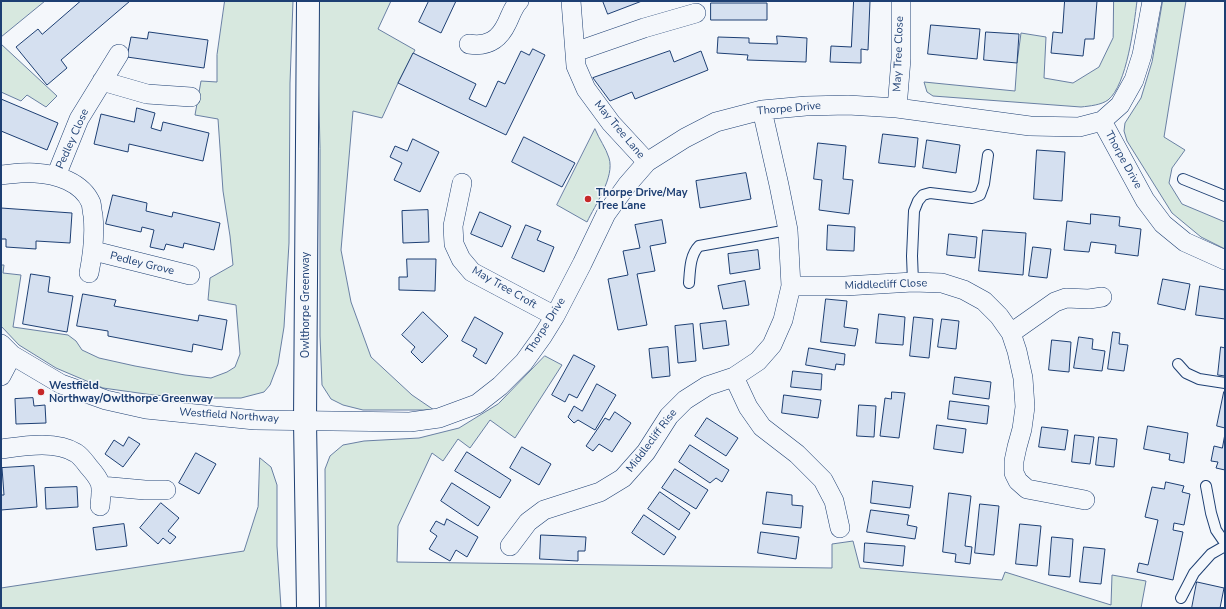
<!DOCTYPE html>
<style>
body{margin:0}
#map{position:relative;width:1226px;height:609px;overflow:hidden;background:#f4f7fb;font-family:"Nunito Sans",sans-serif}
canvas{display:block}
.frame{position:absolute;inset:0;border:2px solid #1d3f73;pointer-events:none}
</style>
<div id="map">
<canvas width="1226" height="609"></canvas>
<div class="frame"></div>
</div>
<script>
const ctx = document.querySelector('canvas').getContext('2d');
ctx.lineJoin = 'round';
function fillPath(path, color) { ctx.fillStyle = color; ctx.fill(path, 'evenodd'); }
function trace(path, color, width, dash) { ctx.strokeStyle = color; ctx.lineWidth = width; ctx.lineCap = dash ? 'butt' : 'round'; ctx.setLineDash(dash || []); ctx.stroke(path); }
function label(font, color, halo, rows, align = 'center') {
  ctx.font = font + ' "Nunito Sans",sans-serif'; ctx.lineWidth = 3; ctx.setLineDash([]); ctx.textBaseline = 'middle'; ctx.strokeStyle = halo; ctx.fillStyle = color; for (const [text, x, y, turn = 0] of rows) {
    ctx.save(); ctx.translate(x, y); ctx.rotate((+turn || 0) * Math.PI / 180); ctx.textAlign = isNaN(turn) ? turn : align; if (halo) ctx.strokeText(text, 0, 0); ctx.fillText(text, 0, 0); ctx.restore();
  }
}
const green = new Path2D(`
 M1,1H45L1,37Z
 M225,1H293L290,83L289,243L284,327L278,364L270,385L264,392L241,398H195L153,395L103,388L56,368L19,345L1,326V265H4L3,273L21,275L13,327L68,335L76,341L82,350L99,358L135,366L185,375L211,378L227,372L235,367L240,354L236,305L208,300L210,278L233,265L230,236L223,191L218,119L195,115L201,81L217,82V55Z
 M317,1H391L378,29L415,50L398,83L382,118L353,111L341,250L351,302L371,357L412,395L434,410H363L343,405L331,399L322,385L320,336V149Z
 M1114,1H1137C1134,25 1127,85 1108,100C1101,105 1090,106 1081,107L933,96L927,92L924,82L1015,91L1017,63L1021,33L1046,37L1044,78L1073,83L1099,67L1113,38Z
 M1163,1H1186L1164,137L1185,150L1172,168L1169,183L1182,204L1225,222V249L1201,237L1172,213L1127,141L1124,131L1125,123L1141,98L1152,62Z
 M1,44L57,96L46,107L27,95L21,101L1,92Z
 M595,129C599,139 606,148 609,158C615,177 595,205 587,222L557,205Z
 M545,356L562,365L515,438L490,420L470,448L458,439L443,461L432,453L398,526L397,562L832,568V544L853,541L860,568L1002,580L1005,572L1111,605L1112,575L1146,581L1141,608H326L325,469L330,456L343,445L364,441L419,438L459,428L498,404Z
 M260,458L271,467L277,485V546L281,608H1V588L244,551L258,507Z`);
fillPath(green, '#d7e8df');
trace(green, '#687fa3', 1);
const building = new Path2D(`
 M81,1H130L61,60L67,68L47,85L16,47L38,29L42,34Z
 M429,1H456L441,33L419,22Z
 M603,1H642L608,14Z
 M854,1H870L868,50L861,49V63L830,62L831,46L851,47Z
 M1065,1H1097L1094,39H1085L1083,56L1051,53L1053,32L1062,33Z
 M711,3H767V20H711Z
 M931,25L980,29L977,59L928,54Z
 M149,32L208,40L204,68L127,57L131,37L147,39Z
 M986,32L1019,34L1017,63L984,60Z
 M777,36L807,38L806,62L747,60L748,55L717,53L718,37L749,38V43L777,44Z
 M533,49L545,55L506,135L398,83L413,53L476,84L469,99L486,107L498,81L505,84L521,51L529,55Z
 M670,51L674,62L701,51L708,70L635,99L632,92L610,101L593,78Z
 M1,99L58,123L47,150L1,131Z
 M137,108L155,113L151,128L161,131L163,122L209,133L203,161L129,144L128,152L94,144L101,114L134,122Z
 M883,134L918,138L915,167L879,163Z
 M524,137L575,163L562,187L512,162Z
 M413,139L439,152L420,192L394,180L402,163L390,157L395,146L407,151Z
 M927,140L960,145L956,173L923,168Z
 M818,143L846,146L843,179L853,180L849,214L819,210L822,180L814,179Z
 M1037,150L1065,152L1062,201L1034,199Z
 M746,173L751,199L700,208L696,181Z
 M113,195L147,203L146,211L172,217L173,212L220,223L214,250L184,243L183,248L166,244L164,250L150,247L154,230L142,227L141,232L106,224Z
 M1,208L72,213L70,243L36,241V249L6,247V239H1Z
 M428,210L429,242L403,243L402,211Z
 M480,212L511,226L502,247L471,234Z
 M1091,214L1120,217L1119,226L1141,229L1138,256L1115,253L1116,245L1091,242L1089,252L1064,250L1067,221L1090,224Z
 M662,220L666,243L650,246L655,271L637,274L647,325L618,330L608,279L628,275L623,251L640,248L635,225Z
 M526,225L541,231L537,240L554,247L544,272L512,258Z
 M828,225L855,227L854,251L827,250Z
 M983,230L1026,233L1023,275L979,271Z
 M949,234L977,237L975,258L947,255Z
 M1033,247L1051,249L1047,278L1029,276Z
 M758,250L760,269L730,274L728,254Z
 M407,259H436L435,291L399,290V277H407Z
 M31,274L50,277L48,292L73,296L67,332L23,324Z
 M1163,279L1190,284L1185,310L1158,304Z
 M745,281L749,305L723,309L718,286Z
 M1200,286L1225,290V319L1196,315Z
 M83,294L116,300L114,306L198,321L199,315L227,320L222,350L193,344L192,352L108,336V331L77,326Z
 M826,299L847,301L844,327L858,329L855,346L821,342Z
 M423,312L448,336L422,363L411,352L415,347L402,335Z
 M879,314L905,317L903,345L876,343Z
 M475,317L503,333L486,364L473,356L477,349L462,341Z
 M914,317L933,319L929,358L910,356Z
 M942,319L959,321L956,349L938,347Z
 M726,321L729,345L703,349L700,324Z
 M693,324L696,361L678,363L675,326Z
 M1113,332L1120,333L1119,344L1128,345L1124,371L1108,369Z
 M1079,337L1093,339L1092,349L1105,351L1102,371L1074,368Z
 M1052,340L1071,342L1069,372L1049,370Z
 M668,347L670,376L652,378L649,349Z
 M1221,347L1225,348V376L1218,375Z
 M809,348L845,354L844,365L836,364L835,370L806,365Z
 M574,355L595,366L577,398L569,394L565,402L552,395Z
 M793,371L822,374L821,390L791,387Z
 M955,377L991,382L989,399L953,394Z
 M597,384L616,395L595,430L578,420L574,423L568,417L574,406L582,411Z
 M892,392L905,393L899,438L880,436L885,398L891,399Z
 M1224,392L1225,393V428L1217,426Z
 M784,395L821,400L818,418L782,413Z
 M33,398L34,406L45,405L46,423L16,424L15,399Z
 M950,401L989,406L987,424L948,419Z
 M859,405L876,406L874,437L857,436Z
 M615,412L631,423L612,452L599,444L593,451L586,446L605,418L609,420Z
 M707,418L738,438L726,456L695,436Z
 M937,425L966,429L963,453L934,449Z
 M1148,426L1188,433L1184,463L1169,460L1170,454L1144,449Z
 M1042,427L1068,430L1065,450L1039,447Z
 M1225,434V470L1216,468L1218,462L1211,461L1214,446L1222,448Z
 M1075,435L1094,437L1090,464L1072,462Z
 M129,437L140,444L123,467L105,454L114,440L123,446Z
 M1099,437L1117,439L1114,467L1096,465Z
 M690,445L729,470L722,482L716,478L710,483L679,462Z
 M522,447L551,464L539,485L510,468Z
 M467,452L511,480L500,498L455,471Z
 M196,453L216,464L199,494L179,483Z
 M34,466L37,507L1,510V495H4L2,468Z
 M675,469L708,490L696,509L662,488Z
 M873,481L913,486L910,508L871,503Z
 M1166,482L1184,486L1182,492L1190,494L1184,525L1174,523L1173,530L1183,532L1173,580L1137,572L1139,563L1148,565L1158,520L1145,517L1152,487L1164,489Z
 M452,483L490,507L478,526L441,501Z
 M77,487L78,507L46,509L45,488Z
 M660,492L690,513L679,530L648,509Z
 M767,492L792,495V505L803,506L801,528L763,524Z
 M949,493L971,496L965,546L972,547L970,564L955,562L956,554L943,552Z
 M161,503L179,518L168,531L176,537L170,544L163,538L158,544L140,528Z
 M980,504L999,506L994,555L975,553Z
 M871,510L909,515L907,525L917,527L915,539L867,532Z
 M644,515L676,537L664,555L632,533Z
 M447,519L478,537L467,557L456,550L450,561L429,549L437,536L430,531L436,521L444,525Z
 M124,524L127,546L96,550L93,528Z
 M1020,524L1041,526L1037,566L1016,564Z
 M761,532L799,537L796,559L758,553Z
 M541,535L586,537L585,551H578V561L540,559Z
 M1052,537L1073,539L1070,577L1049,575Z
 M865,543L905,546L903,566L864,562Z
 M1084,547L1105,549L1101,584L1080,582Z
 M1197,582L1224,588L1220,608H1192Z`);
fillPath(building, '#d5e0f0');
trace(building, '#1d3f73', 1);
const lane = new Path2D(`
 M1183,179L1225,196
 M913,282L912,256L914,211L918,201L923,195L930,193L972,198L980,195L984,184L988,155
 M689,283C690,270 690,255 699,246L788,230
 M1178,364L1186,373L1199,379L1225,383
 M1206,486L1211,513L1216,530L1225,543
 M1181,598L1194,573L1211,554L1225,546`);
const street = new Path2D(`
 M571,1L576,66L586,89L611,123L647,162
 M469,44C488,47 499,40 507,23C511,15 513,7 519,1
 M575,52L644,28L696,13
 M102,81L147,94L191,97
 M897,108L901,59V1
 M1102,121L1145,200L1163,224L1185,242L1225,260
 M1,175C12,174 24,172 35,173C56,174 82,182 91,203C92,207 92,212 93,215C95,235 93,253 89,273
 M56,176L79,119L119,54
 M462,183L453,226L454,244L461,259L472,272L555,316
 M94,251L190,275
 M791,286H845L913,282L942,283L964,290L984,301L999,316L1011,333L1017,351L1023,378L1025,407L1022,429L1017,447L1014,461V473L1018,481L1027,489L1085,500
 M1011,333L1055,302L1066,298L1089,299L1102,297
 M1,344L12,355L61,384L106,400L146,409L255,420L410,422L439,418L477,404L500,386L524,362L542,337L555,316L582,264L606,214L627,185L647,162L685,138L716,122L762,110L806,106L848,105L897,108L1030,126L1079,127L1102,121L1120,105L1134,80L1142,55L1152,1
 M1,376L12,355
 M734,377L748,407L762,427L797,454L823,480L834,501L840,528
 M1,449C23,446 56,440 76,453C81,456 85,462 89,467C103,483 102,485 100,506
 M101,486L145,490H166
 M510,546L528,522L544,510L600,492L623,478L646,452L669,416L685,400L707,386L734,377L758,361L772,345L783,320L791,286L788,230L779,185L762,110`);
const secondary = new Path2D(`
 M308,608L305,421L308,1`);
trace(lane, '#1d3f73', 12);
trace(street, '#1d3f73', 20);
trace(secondary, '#1d3f73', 24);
trace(lane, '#f4f7fb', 10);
trace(street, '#f4f7fb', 19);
trace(secondary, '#f4f7fb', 22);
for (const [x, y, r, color] of [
 [588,199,4,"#c62828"],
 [41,392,4,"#c62828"]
]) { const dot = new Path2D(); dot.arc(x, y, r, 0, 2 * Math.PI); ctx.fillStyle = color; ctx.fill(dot); trace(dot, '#f4f7fb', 1.5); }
label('11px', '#1d3f73', '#f4f7fb', [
 ["May Tree Close",899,54,-88],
 ["Thorpe Drive",789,109,-5],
 ["May Tree Lane",619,130,50],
 ["Pedley Close",73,139,-66],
 ["Thorpe Drive",1123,160,61],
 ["Pedley Grove",142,264,14],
 ["Middlecliff Close",886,285,-2],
 ["May Tree Croft",504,288,30],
 ["Owlthorpe Greenway",306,305,-90],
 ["Thorpe Drive",546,326,-58],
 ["Westfield Northway",229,416,4],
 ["Middlecliff Rise",652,441,-53]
]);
label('bold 11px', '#1d3f73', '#f4f7fb', [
 ["Thorpe Drive/May",596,193],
 ["Tree Lane",596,206],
 ["Westfield",49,386],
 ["Northway/Owlthorpe Greenway",49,399]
], 'left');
</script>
